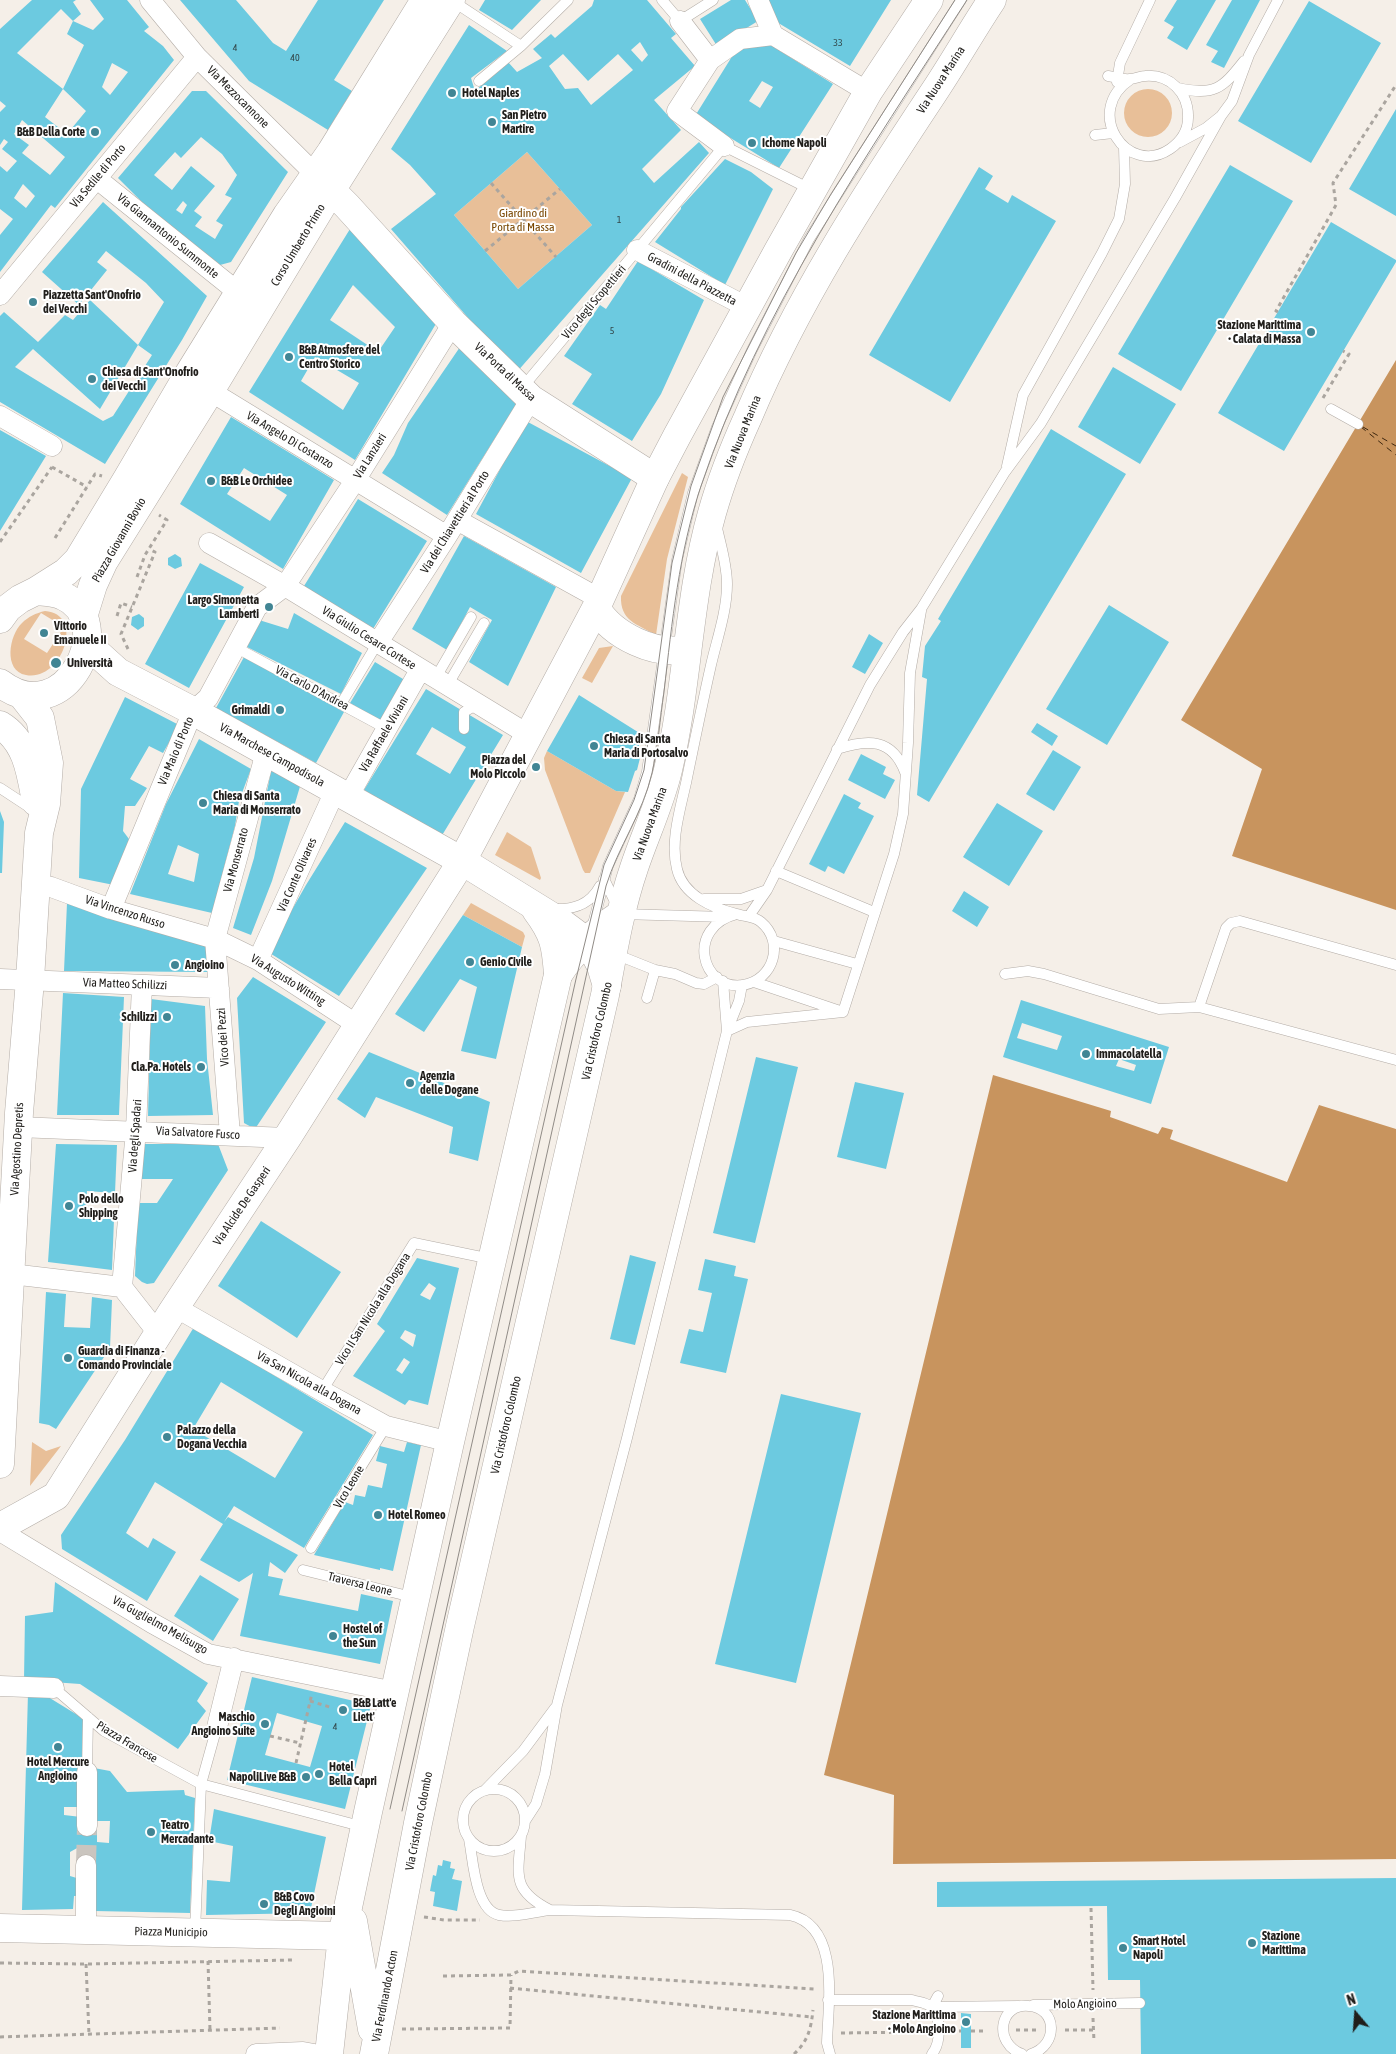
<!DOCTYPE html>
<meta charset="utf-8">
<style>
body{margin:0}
#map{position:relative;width:1396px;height:2054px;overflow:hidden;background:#f5efe8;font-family:"Asap Condensed",sans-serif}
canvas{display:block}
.north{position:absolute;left:1331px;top:1989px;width:50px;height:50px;-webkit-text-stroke:4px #fff;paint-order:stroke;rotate:342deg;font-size:14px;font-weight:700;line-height:20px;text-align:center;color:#201e1b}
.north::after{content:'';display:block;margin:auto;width:18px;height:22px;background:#201e1b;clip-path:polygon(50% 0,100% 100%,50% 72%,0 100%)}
</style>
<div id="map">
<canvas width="1396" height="2054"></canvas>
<div class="north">N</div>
</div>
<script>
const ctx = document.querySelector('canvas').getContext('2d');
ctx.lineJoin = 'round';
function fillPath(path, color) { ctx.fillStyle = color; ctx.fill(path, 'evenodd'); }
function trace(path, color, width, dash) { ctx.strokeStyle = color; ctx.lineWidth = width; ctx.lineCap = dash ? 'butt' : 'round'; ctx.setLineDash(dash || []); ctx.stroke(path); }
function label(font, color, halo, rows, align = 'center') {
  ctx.font = font + ' "Asap Condensed",sans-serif'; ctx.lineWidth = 4; ctx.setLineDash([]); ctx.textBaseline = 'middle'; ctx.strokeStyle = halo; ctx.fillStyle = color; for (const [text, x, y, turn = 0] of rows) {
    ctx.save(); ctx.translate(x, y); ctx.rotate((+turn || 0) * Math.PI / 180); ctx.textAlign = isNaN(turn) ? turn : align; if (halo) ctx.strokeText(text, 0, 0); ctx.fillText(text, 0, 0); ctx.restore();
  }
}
fillPath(new Path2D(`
 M1124 113a24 24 0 1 1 48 0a24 24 0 1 1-48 0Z
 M527,152L592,225L518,289L454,215Z
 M682,473L688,477L667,559L656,635C637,624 620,621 621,596Z
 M45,611C86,614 62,682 26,675C3,671 9,635 22,623C28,617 36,613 45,611ZM41,613L64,627L47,653L24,639Z
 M613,646L592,683L582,678L599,648Z
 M547,751L616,791L625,792L590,873H585L583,870L545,770L544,758Z
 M507,832L531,847L541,878L540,880L495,855Z
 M471,903L523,932L525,936L522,947L463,915Z
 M32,1442L46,1451L61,1446L30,1486Z`), '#e8bf98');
fillPath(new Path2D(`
 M1396,360V910L1232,856L1262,769L1181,720Z
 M993,1075L1111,1111L1110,1117L1158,1134L1162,1127L1173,1130L1170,1139L1287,1182L1319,1105L1396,1129V1859L893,1864L894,1795L824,1775Z`), '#c8945e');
trace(new Path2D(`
 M1361,427L1396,455
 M1363,427L1396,446`), '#3f2810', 1, [6, 5]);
fillPath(new Path2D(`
 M32,0H76L73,2L81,14L73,21L61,9L17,53L63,89L45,117L67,134L86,111L63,89L84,45L67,34L73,21L93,30L104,19L90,0H127L149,27L144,31L163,46L174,60L55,208L51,205L0,272V235L13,219L0,209V166L7,172L17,161L2,149L8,142L4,139L0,145V112L6,106L0,101V29ZM112,63L128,72L110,95L102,87ZM22,120L65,157L50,175L22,153L29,145L14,134ZM23,184L35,196L26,208L14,198Z
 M180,0H236L273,43L286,51L318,0H384L334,80L352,91L328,130L249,81Z
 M485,0H541L512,30L479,10Z
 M594,0H647L676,34L671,38L695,66L654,100L681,130L642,169L654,183L699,142L709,153L516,373L391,229L436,194L410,165L391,149L469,25L507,51L471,78L475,91L508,62L517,72L542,58L533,49L551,34L555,38L592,6ZM640,42L648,55L642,62L631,50ZM563,54L588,81L618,54L633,70L591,105L578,88L565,89L549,66ZM527,152L592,225L518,289L454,215Z
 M731,0H745L758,21L717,46L700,19Z
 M767,0H891L850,66L775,21Z
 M1177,0H1216L1187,50L1167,38L1174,27L1164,21Z
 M1232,0H1260L1224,68L1211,62L1218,51L1206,45Z
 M1309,1L1381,43L1311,163L1238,121Z
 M758,37L833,84L779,168L695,116L741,42L752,48ZM762,81L773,87L760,108L749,101Z
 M192,91H206L288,172L231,262L220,265L158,218L118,178ZM201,137L222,154L237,175L225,195L232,198L216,221L223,225L215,239L195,226L202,217L194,211L215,186L191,166L172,190L154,175L175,152L181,158ZM183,201L187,205L182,214L176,210Z
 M1396,109V216L1349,189Z
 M725,159L751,172L773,189L725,285L655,242L681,209V207Z
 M1230,165L1293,201L1181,391L1118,354Z
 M979,167L993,176L985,189L1008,203L1012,195L1056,221L950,402L869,355Z
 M103,202L207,296L182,340L105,464L0,402V316L4,312L38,342L65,315L73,320L90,300L138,345L100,409L33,349L15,367L103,421L113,416L152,355L138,345L164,302L146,283L106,251L97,262L107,270L79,305L42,272Z
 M1331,222L1396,260V262L1284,451L1218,413Z
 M350,229L437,322L355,460L249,392ZM353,285L395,327L378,352L330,320ZM315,357L359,383L343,410L301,381Z
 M638,261L704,300L661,394L632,441L572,404L592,374L564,356L600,305L606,309Z
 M460,347L517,403L447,515L382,473L394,455L408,423Z
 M1113,367L1176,404L1140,464L1078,427Z
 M231,417L334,480L283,569L180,504ZM244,468L287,495L270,521L227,494Z
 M526,421L632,478L581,573L476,514Z
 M1051,429L1126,474L929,802L917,795L927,679L922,677L925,646L941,621L938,619Z
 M0,430L46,456L0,531Z
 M358,499L427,541L373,629L304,586Z
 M464,536L556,587L508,686L469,662L492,620L470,607L447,650L412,629Z
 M175,554L181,558L182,566L175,569L168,565V558Z
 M200,563L244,587L189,688L145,664Z
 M1109,605L1169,642L1107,745L1046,709Z
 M294,613L362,653L341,694L247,647L259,620L288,629Z
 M139,614L144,618V626L138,630L131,625L132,617Z
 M869,634L883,643L865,674L852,667Z
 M244,657L344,712L316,763L216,708Z
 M375,662L408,682L383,723L350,703Z
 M426,689L503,735L441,837L364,790ZM432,727L466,747L450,774L416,754Z
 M579,695L641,734L637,756L640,758L637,770L635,771L628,792L616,791L547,751Z
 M125,697L179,725L163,753L149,746L130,779L147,788L135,806H125L123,831L129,839L114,885L79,878L81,789Z
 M1037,723L1058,736L1052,746L1031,732Z
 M199,739L251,769L239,801L235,826L212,913L130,894L166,804ZM178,845L199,854L194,882L168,874Z
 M1053,750L1081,767L1054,811L1026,794Z
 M861,754L886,767L883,774L895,780L885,799L848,780Z
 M271,771L301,783L272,881L251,935L233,928L254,858Z
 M844,794L861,803L858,808L874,816L844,874L828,866L825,872L809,864Z
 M997,803L1043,831L1009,886L963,857Z
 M0,811L4,822L2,873H0Z
 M345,822L427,868L339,996L268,952L306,885Z
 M964,891L989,907L977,927L952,911Z
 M67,903L209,945V972L64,971Z
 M463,915L522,947L496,1059L461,1051L477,987L460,979L424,1032L395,1014Z
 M253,977L326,1022L255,1129L244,1123L237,998Z
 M63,993L124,997L119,1115H57Z
 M151,999L205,1006L207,1059L213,1115L148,1116Z
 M1021,1000L1169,1047L1151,1104L1003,1057ZM1022,1023L1062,1036L1057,1050L1017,1038ZM1119,1059L1136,1065L1134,1071L1116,1066Z
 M369,1052L490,1102L478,1161L449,1153L453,1127L376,1097L365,1118L337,1099Z
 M756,1057L798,1067L755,1243L713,1233Z
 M855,1082L904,1093L886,1169L837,1157Z
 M56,1144L117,1145L115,1193L87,1191L85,1219H114L112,1270L48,1262Z
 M141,1144H218L228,1170L154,1283L147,1284L142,1282L135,1276L138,1203H157L173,1179H140Z
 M261,1221L341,1272L297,1338L218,1286Z
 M630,1255L656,1262L635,1345L610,1339Z
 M417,1258L459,1268L428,1405L409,1400L405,1405L353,1376L385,1331L377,1324ZM429,1283L436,1288L430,1300L420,1295ZM405,1330L416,1335L413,1347L400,1338ZM404,1358L410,1362L402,1374L396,1370Z
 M705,1259L736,1266L734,1276L748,1279L726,1373L680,1363L689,1329L703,1332L712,1293L698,1290Z
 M46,1292L66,1294L64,1327L90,1328L92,1297L112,1300L110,1348L56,1429L49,1425L39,1423Z
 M194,1327L373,1435L304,1548L234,1506L224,1522L228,1517L298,1555L285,1573L270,1562L268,1576L283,1579L279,1595L358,1611L361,1594L393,1601L380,1664L240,1636L253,1573L239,1582L200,1560L223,1524L155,1482L126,1533L148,1548L153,1538L176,1552L147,1601L62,1549L61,1535L125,1440ZM221,1382L303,1432L275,1478L193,1429Z
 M781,1394L861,1413L796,1683L715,1664Z
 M407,1442L421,1445L393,1571L380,1568V1570L314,1555L345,1502L353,1505L355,1495L365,1497L368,1485L382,1488L387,1464L376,1461L380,1446L404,1452Z
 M200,1575L239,1599L213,1641L174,1616Z
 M55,1582L208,1683L197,1701L206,1711L178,1749L80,1684L24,1680L25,1616L53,1612Z
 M252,1677L371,1705L345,1809L227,1780ZM277,1713L322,1726L310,1767L265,1755Z
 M40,1692L84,1719L82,1807H64V1815L81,1817L80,1826H97V1842L109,1843L110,1821H94V1768L110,1771L127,1792L184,1790L185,1795L195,1798L190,1913L95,1911L78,1864L79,1847L70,1852V1876L80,1879L81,1896H74L73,1909L22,1910L28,1693Z
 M214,1809L326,1837L310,1913L206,1915L207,1880L230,1882L233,1846L209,1841Z
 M443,1860L451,1862L450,1868L455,1869L452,1879L462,1881L457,1911L433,1906L435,1892L430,1891L433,1875L436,1876L438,1865L442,1866Z
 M1396,1878V2054H1141L1140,1980H1108L1107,1906L937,1907V1882Z
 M961,2013L971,2014V2048H961Z`), '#6ccae0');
trace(new Path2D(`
 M86,1865L87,1826`), '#cac5bf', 20, [20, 10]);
const lane = new Path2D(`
 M451,0L521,46L568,0
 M662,0L680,21L713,0
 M1108,76C1115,77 1123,80 1130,79C1135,79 1140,76 1145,76C1170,74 1189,93 1188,118C1188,131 1180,142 1170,149C1127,178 1082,111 1131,79
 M479,81L521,46
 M1117,82L1120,63L1150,0
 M1178,88C1214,96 1222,89 1244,61
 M1095,135L1113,133
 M1180,142L1206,128L1221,116L1232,101L1249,55L1278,0
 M522,388L724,146L810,189
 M1331,409L1358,424
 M1007,466L1023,395L1102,253L1119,219L1125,184L1124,147
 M717,528C721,546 727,565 727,584C727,611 717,639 711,665C702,705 694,744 686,783C680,810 670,842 677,869C683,895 712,908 737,914C745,917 754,916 761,922C785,942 774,980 743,985C701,991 685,927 737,914
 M235,647L387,729
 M435,679L471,617
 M447,686L484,623
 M341,704L377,644
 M464,729V712L478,704
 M837,749C868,739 892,738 905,772
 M0,788L32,809
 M776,871L874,912
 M604,879L621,914L726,917
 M704,899H741L767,890
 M553,909C573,910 590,905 600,886
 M749,916L767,890L870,685L903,632L921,609L1005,472L1041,423L1175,198L1221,116
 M592,928L608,866L639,799L647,772L677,560L693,493L717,427L752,350L809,239L961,0
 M774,941L857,964
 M615,954L655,970L675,974L696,983L704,984L717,977
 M1005,974L1028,971L1044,974L1159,1009L1199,1007L1396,1060
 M723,981L727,1031
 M754,982L840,1011
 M647,998L655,970
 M1199,1007L1226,928L1231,923L1240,921L1396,965
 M843,1012L894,854L903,814L908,743L910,673L921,611
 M727,1031L747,1022L843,1012
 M322,1391L414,1243L491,1259
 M311,1548L386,1426
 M303,1570L416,1598
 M54,1688L104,1731L201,1784L364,1827
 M87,1772L88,1717
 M463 1820a31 31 0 1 1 62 0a31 31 0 1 1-62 0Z
 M485,1790L523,1751L555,1708
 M525,1821L536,1804L545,1774L557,1705L627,1438L727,1031L739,1001L742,985
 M521,1836C518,1875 511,1890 550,1910
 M469,1839C473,1859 475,1910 499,1915C515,1918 534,1912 550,1910L790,1915C841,1926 828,2004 827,2043L830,2054
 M195,1932L201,1784L218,1723
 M828,2000H912C918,2002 925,2002 930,2006C942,2016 941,2043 932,2054
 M1033,2005L1140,2003
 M932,2007L1019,2006
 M932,2007L938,1996
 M1022,2054C993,2043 999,2003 1029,2006C1058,2008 1058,2046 1031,2054`);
const street = new Path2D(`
 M150,0L197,57L315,174
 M758,0L773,35L868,92
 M680,21L710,60L677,111L724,146
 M710,60L740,39L773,35
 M96,178L239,293
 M637,250L747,307
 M0,295L197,57
 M210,391L447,536
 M0,416L52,446
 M457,520L600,599
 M209,543L285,586L529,735
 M377,644L447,536L531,399
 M348,797L420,670
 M35,885L51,887L111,909L215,939L258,960L359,1026
 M111,909L193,711L208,698L257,607L285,586L356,479L453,323
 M258,960L335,791
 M0,979L219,988
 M18,1127L287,1138
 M230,1135L215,939L266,752
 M11,1274L122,1287L158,1333
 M122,1287L136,1130L142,985
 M175,1307L322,1391L386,1426L450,1442
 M0,1531L152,1623L208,1654L395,1692
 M0,1686L54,1688
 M218,1723L234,1658
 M87,1826V1772
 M86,1930V1865
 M256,2054L303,2052L314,2054`);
const secondary = new Path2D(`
 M319,178L347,206L453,323L531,399L655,478
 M83,617L93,585L104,561L210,391L332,189L451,0
 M0,619L8,608L20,599L36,591L66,572L78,560L127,479L188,375L287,215L331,152L425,0
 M87,644L118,672L193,711L462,861L559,921L586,941L592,949L601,966L607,986
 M0,683C66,734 120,620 63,596C55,592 45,592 36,591
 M0,725C27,741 31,774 36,802
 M536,910C554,934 556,945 558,975
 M0,1464L19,1113L30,980L39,833L46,804L49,763L40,718L22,695`);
const primary = new Path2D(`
 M596,608C613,636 655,656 687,649
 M0,1527L56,1496L172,1312L287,1138L462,861L596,608L655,478L677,436L778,251L868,92L929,0
 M353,1921L372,2029
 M0,1928L342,1936
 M329,2054L342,1936L368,1812L450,1442L558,975C574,949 596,931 621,914
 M374,2054L418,1823L460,1626L605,995C613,952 620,909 634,868C645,835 660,804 668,770C688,686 688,597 712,513C721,481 734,448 748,417C797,301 865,196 934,92C954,62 972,30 992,0`);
trace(lane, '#b3aca6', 11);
trace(street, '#b3aca6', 21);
trace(secondary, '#b3aca6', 29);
trace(primary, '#b3aca6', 29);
trace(new Path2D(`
 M491,183L556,257
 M485,251L560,189
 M1278,312L1276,311L1336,205L1333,183L1396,85
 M1323,398L1349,354L1343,351
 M52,467L87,487
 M55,538L95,474L102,476
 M0,542L52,467
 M137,577L145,555L167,520L159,515
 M117,616L121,603L132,607
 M128,649L121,634L155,552L149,549
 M310,1701L333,1708
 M270,1736L300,1743
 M296,1763L312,1693
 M1091,1908L1093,1990
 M424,1917L444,1920H480
 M208,1961L210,2030
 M0,1963L86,1964L293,1960
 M86,1964L89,2034
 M443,1976L511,1975L519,1971L814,1989
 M510,1988L812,2017
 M1093,2018L1094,2042
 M402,2029L510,2028L511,1975
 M1016,2030H1037
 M1065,2030H1094
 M951,2031H961
 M971,2031H983
 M841,2033L919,2032
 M0,2037L280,2028
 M794,2054C808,2041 811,2029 813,2010`), '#aaa59f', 3, [4, 4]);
trace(lane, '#fff', 10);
trace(street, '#fff', 20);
trace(secondary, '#fff', 28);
trace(primary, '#fff', 28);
trace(new Path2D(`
 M390,1809L576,979L604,865L634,800L644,770L672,563L691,486L723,397L796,253L831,194L955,0
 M402,1811L606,886C618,847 643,813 652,773C658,747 660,719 664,692C672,622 679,552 701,486C760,310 867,155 967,0`), '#908b86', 1);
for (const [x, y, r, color] of [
 [452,93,5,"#418594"],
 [492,122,5,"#418594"],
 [95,132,5,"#418594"],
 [752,143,5,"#418594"],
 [33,302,5,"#418594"],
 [1311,332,5,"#418594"],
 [289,357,5,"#418594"],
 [92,379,5,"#418594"],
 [211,481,5,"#418594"],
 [269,607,5,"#418594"],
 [44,633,5,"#418594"],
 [56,663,6,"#418594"],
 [280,710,5,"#418594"],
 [594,746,5,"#418594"],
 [536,767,5,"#418594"],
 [203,803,5,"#418594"],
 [470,962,5,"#418594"],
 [175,965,5,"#418594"],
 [167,1017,5,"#418594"],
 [1086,1054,5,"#418594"],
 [201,1067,5,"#418594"],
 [410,1083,5,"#418594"],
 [69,1206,5,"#418594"],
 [68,1358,5,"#418594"],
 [167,1437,5,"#418594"],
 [378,1515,5,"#418594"],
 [333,1636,5,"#418594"],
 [343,1710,5,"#418594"],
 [265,1724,5,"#418594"],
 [58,1747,5,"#418594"],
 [319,1774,5,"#418594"],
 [306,1777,5,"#418594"],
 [151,1832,5,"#418594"],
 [264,1904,5,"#418594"],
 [1252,1943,5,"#418594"],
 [1123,1948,5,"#418594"],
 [966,2022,5,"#418594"]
]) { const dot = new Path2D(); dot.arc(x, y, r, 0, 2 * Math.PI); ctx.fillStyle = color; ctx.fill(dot); trace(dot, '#fff', 2); }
label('10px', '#33494c', null, [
 ["33",838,43],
 ["4",235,48],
 ["40",295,58],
 ["1",619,220],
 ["5",612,331],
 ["4",335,1727]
]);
label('12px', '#201e1b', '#fff', [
 ["Via Nuova Marina",941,80,-57],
 ["Via Mezzocannone",238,97,45],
 ["Via Sedile di Porto",98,176,-50],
 ["Via Giannantonio Summonte",168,236,39],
 ["Corso Umberto Primo",298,245,-59],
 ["Gradini della Piazzetta",692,279,28],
 ["Vico degli Scopettieri",594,302,-50],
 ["Via Porta di Massa",505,372,43],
 ["Via Nuova Marina",743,432,-68],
 ["Via Angelo Di Costanzo",290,440,31],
 ["Via Lanzieri",370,456,-58],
 ["Via dei Chiavettieri al Porto",455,522,-58],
 ["Piazza Giovanni Bovio",119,540,-60],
 ["Via Giulio Cesare Cortese",369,638,32],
 ["Via Carlo D'Andrea",312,688,28],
 ["Via Raffaele Viviani",384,734,-60],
 ["Via Maio di Porto",176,751,-67],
 ["Via Marchese Campodisola",272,755,29],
 ["Via Nuova Marina",650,824,-70],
 ["Via Monserrato",236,860,-75],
 ["Via Conte Olivares",297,875,-66],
 ["Via Vincenzo Russo",125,912,18],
 ["Via Augusto Witting",288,980,32],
 ["Via Matteo Schilizzi",125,984,2],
 ["Via Cristoforo Colombo",597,1031,-77],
 ["Vico dei Pezzi",223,1037,-94],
 ["Via Salvatore Fusco",198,1133,3],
 ["Via degli Spadari",135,1136,-86],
 ["Via Agostino Depretis",17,1149,-87],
 ["Via Alcide De Gasperi",242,1206,-56],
 ["Vico II San Nicola alla Dogana",373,1309,-58],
 ["Via San Nicola alla Dogana",309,1383,29],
 ["Via Cristoforo Colombo",506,1425,-77],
 ["Vico Leone",349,1487,-59],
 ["Traversa Leone",360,1584,14],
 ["Via Guglielmo Melisurgo",160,1625,29],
 ["Piazza Francese",127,1742,31],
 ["Via Cristoforo Colombo",419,1821,-79],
 ["Piazza Municipio",171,1932,1],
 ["Via Ferdinando Acton",385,1996,-79],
 ["Molo Angioino",1085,2004,-1]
]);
label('bold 12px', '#201e1b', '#fff', [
 ["Hotel Naples",462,93],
 ["San Pietro",502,115],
 ["Martire",502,129],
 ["B&B Della Corte",85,132,"right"],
 ["Ichome Napoli",762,143],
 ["Piazzetta Sant'Onofrio",43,295],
 ["dei Vecchi",43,309],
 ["Stazione Marittima",1301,325,"right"],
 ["• Calata di Massa",1301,339,"right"],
 ["B&B Atmosfere del",299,350],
 ["Centro Storico",299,364],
 ["Chiesa di Sant'Onofrio",102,372],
 ["dei Vecchi",102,386],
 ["B&B Le Orchidee",221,481],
 ["Largo Simonetta",259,600,"right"],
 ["Lamberti",259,614,"right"],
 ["Vittorio",54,626],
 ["Emanuele II",54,640],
 ["Università",67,663],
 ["Grimaldi",270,710,"right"],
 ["Chiesa di Santa",604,739],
 ["Maria di Portosalvo",604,753],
 ["Piazza del",526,760,"right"],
 ["Molo Piccolo",526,774,"right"],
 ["Chiesa di Santa",213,796],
 ["Maria di Monserrato",213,810],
 ["Genio Civile",480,962],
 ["Angioino",185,965],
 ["Schilizzi",157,1017,"right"],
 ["Immacolatella",1096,1054],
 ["Cla.Pa. Hotels",191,1067,"right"],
 ["Agenzia",420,1076],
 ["delle Dogane",420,1090],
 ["Polo dello",79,1199],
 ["Shipping",79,1213],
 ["Guardia di Finanza -",78,1351],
 ["Comando Provinciale",78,1365],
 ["Palazzo della",177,1430],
 ["Dogana Vecchia",177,1444],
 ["Hotel Romeo",388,1515],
 ["Hostel of",343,1629],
 ["the Sun",343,1643],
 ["B&B Latt'e",353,1703],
 ["Liett'",353,1717],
 ["Maschio",255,1717,"right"],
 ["Angioino Suite",255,1731,"right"],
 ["Hotel Mercure",58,1762,"center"],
 ["Angioino",58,1776,"center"],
 ["Hotel",329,1767],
 ["Bella Capri",329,1781],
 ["NapoliLive B&B",296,1777,"right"],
 ["Teatro",161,1825],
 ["Mercadante",161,1839],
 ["B&B Covo",274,1897],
 ["Degli Angioini",274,1911],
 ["Stazione",1262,1936],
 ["Marittima",1262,1950],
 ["Smart Hotel",1133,1941],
 ["Napoli",1133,1955],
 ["Stazione Marittima",956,2015,"right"],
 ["• Molo Angioino",956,2029,"right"]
], 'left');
label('12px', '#794700', '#fff', [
 ["Giardino di",523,213],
 ["Porta di Massa",523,227]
]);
</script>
